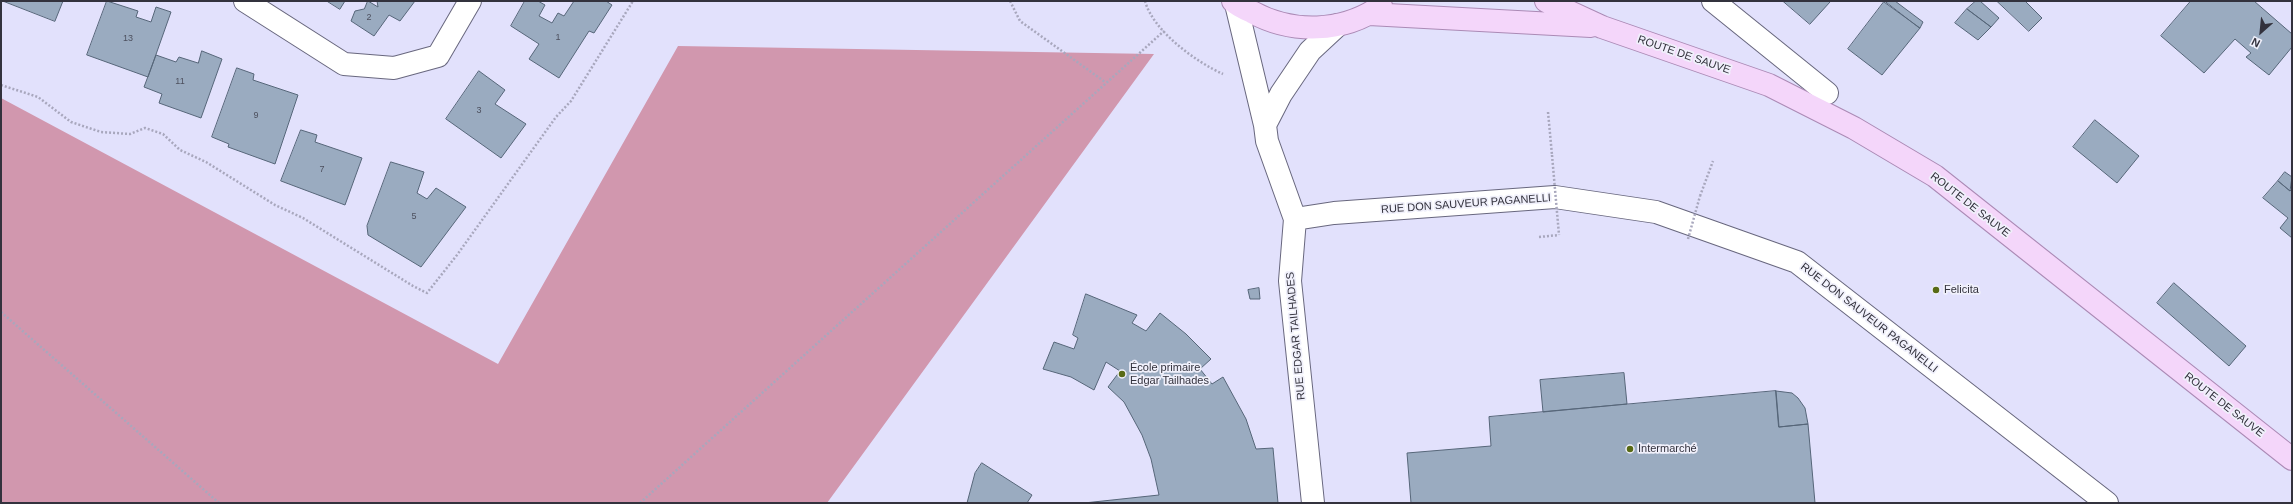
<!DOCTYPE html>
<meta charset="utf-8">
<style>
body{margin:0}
#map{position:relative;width:2293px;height:504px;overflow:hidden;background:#e2e1fc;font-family:Helvetica,sans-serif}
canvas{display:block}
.frame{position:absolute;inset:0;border:2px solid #33323d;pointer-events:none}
.north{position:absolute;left:2241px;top:12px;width:40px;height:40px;-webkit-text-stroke:3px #f0f0fb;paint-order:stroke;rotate:207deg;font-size:11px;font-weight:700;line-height:16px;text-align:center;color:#33323d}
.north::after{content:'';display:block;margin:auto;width:14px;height:18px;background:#33323d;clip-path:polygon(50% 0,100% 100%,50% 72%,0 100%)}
</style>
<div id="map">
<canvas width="2293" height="504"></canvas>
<div class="frame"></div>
<div class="north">N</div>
</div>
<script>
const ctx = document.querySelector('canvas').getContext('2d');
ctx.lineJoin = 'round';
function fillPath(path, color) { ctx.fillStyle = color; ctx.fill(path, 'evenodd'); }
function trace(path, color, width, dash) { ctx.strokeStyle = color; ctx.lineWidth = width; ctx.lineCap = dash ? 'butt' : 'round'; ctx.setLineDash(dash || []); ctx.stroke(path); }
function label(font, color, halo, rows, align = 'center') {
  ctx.font = font + ' Helvetica,sans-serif'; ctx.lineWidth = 3.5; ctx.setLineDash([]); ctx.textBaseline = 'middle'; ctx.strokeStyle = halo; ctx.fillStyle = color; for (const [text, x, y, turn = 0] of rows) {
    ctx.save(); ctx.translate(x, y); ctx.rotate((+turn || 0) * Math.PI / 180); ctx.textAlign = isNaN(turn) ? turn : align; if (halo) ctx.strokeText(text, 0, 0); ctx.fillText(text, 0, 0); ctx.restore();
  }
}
fillPath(new Path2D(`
 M678,46L1154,54L827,503H1V98L498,364Z`), '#d197ae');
const building = new Path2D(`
 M3,1H63L55,21Z
 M107,1L138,11L136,17L151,22L156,7L171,12L148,77L87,55Z
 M327,1H345L340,9Z
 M368,1L378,7L377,1H415L400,21L389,15L374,36L351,21L355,11L364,9Z
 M525,1H538L545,5L539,16L552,23L558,13L564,16L574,1H606L612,5L594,33L589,31L559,78L529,59L539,44L511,26Z
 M1783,1H1829L1830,2L1810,24Z
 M1885,1H1895L1923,22L1920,28Z
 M1976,1H1980L1999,18L1991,27L1967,9Z
 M1997,1H2025L2042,18L2029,31Z
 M2191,1H2254L2292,34V47L2269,75L2246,57L2251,53L2235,39L2204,73L2161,36Z
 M1884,2L1920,28L1882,75L1848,49Z
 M1967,9L1991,27L1978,40L1955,23Z
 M202,51L222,59L201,118L159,103L162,94L144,87L156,55L176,62L179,57L198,63Z
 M237,68L254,74L253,80L298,95L275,164L228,147L229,144L212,137Z
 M479,71L505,90L495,104L526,124L501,158L446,119Z
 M2095,120L2139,156L2117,183L2073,147Z
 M301,130L317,135L315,142L362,158L345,205L281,181Z
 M391,162L424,172L417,193L427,199L436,188L466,207L421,267L368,235L367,226Z
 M2285,172L2292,177L2290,191L2278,181Z
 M2278,181L2290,191L2292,189V238L2280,228L2288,218L2263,198Z
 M2174,283L2246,346L2229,366L2157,303Z
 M1259,288L1260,299H1250L1248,290Z
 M1086,294L1137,315L1132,323L1146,331L1160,313L1186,334L1211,359L1200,369L1212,384L1223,377L1246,419L1256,449L1273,448L1278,503H1084L1159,495L1151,459L1142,435L1124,402L1108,387L1120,371L1106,362L1094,390L1071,377L1043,369L1054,342L1074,349L1078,338L1073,335Z
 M1624,373L1627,404L1543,412L1540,380Z
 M1776,391L1779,427L1808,424L1815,503H1411L1407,453L1491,446L1489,417Z
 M1776,391L1792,393L1798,398L1805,408L1808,424L1779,427Z
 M982,463L1032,495L1027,503H967L975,473Z`);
fillPath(building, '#9aabc0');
trace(building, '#566679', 1);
const minor = new Path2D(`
 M245,1L344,64L394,68L438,56L470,1
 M1713,1L1827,93
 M1236,4L1265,125L1267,141L1295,219L1290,281L1313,503
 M1265,125L1281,94L1310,51L1338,25
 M1295,219L1334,213L1555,197L1656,212L1797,262L2107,503`);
const major = new Path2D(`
 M1233,1C1238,6 1245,9 1252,12C1292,34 1343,33 1381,6
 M1546,1L1602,27L1769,85L1854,128L1935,176L2292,459
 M1369,14L1591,26`);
trace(minor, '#68677e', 24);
trace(major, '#ab8ab5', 24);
trace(new Path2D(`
 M1010,1L1020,21L1105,82
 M1145,1C1153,31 1196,62 1223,74
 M1,85L38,97L71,122L101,132L130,134L145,128L163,134L180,150L206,162L275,205L303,218L413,286L427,293L457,255L556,117L571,101L633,1
 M1548,112L1552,155
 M1700,196L1713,161
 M1539,237L1559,235
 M1,312L219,503
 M640,503L1164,31`), '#a8a7bd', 2.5, [2, 2]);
trace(minor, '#fff', 22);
trace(major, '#f4d6fa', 22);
trace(new Path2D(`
 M1552,155L1559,235
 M1688,239L1700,196`), '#a8a7bd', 2.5, [2, 2]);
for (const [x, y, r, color] of [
 [1936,290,4,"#586a15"],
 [1122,374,4,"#586a15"],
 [1630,449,4,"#586a15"]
]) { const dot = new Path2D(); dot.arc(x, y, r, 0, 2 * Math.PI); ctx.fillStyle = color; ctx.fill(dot); trace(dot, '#f0f0fb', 1.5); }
label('9px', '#4d505e', null, [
 ["2",369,18],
 ["1",558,38],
 ["13",128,39],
 ["11",180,82],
 ["3",479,111],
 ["9",256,116],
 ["7",322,170],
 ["5",414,217]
]);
label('11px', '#33323d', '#f0f0fb', [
 ["ROUTE DE SAUVE",1684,55,19],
 ["RUE DON SAUVEUR PAGANELLI",1466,204,-4],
 ["ROUTE DE SAUVE",1970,205,38],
 ["RUE DON SAUVEUR PAGANELLI",1869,318,38],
 ["RUE EDGAR TAILHADES",1296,336,-95],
 ["ROUTE DE SAUVE",2224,405,38]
]);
label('11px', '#33323d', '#f0f0fb', [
 ["Felicita",1944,290],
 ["École primaire",1130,368],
 ["Edgar Tailhades",1130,381],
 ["Intermarché",1638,449]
], 'left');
</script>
